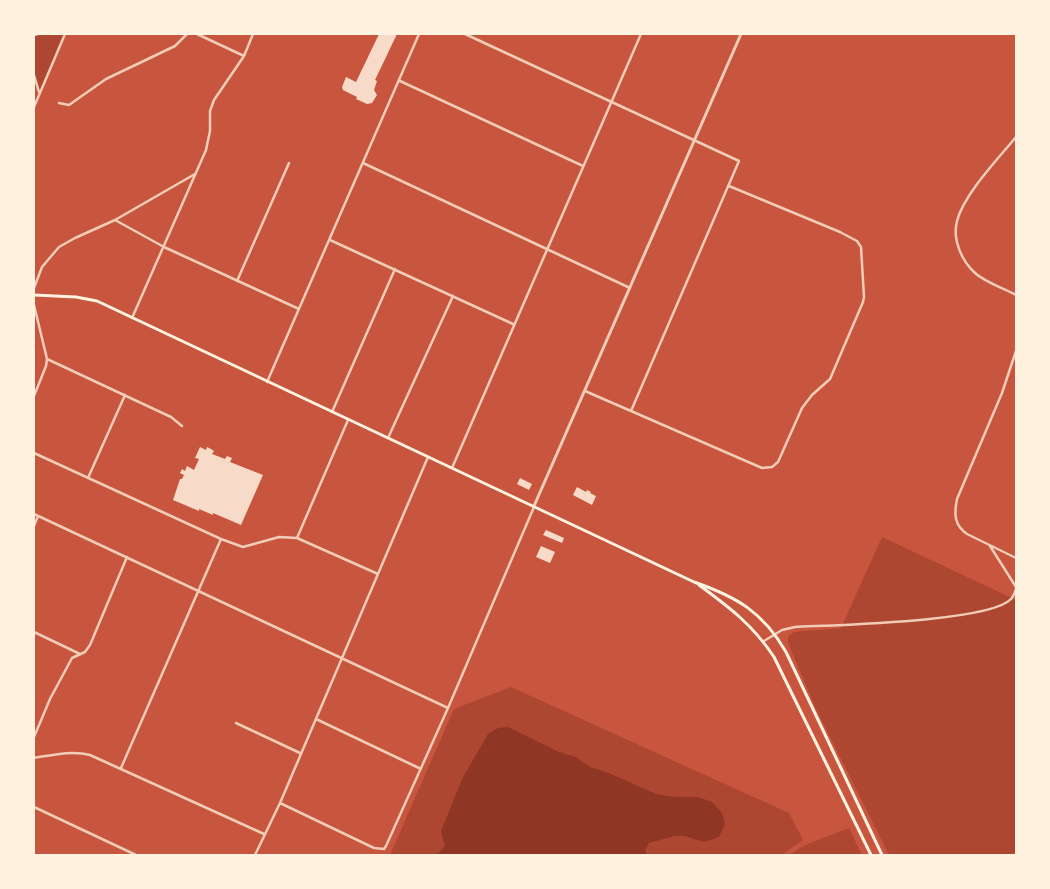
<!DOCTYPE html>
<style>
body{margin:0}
#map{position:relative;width:1050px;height:889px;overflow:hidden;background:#c8553d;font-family:"PT Sans Narrow",sans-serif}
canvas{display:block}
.frame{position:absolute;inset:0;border:35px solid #fff3e0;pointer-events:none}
</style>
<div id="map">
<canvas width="1050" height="889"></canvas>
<div class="frame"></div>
</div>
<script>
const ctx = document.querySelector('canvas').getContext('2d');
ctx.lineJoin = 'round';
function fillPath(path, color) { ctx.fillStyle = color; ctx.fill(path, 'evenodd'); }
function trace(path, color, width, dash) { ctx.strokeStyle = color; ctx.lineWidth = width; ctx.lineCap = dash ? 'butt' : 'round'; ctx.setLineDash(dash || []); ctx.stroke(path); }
fillPath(new Path2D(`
 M38,34H65L40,93L34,75V35Z
 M882,537L1016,600V855H889L816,709L788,643V637L794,632L841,628Z
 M511,687L789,813L803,840L782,855H390L454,709Z
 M849,828L862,855H789L805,845Z`), '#ae4732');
fillPath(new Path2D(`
 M508,727L559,752L576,757L590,767L609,773L656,794L675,797H698L712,802L722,813L725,824L719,837L704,842L684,836H674L649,843L645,850L647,855H437L445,846L441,831L463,777L488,734L498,728Z`), '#8f3625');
fillPath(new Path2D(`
 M379,34H397L375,80L377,81L374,90L377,95L372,103L367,104L356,99L357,97L343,90L342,87L346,77L356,82Z
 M200,447L206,450L207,447L211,449L214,451L212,454L225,459L227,456L232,458L230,462L263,475L241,525L213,513V515L199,509V511L173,500L180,479H182L184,475L180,473L182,469L185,471L187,466L194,470L199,459L195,458Z
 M520,478L532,484L529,490L517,484Z
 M577,487L586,492L587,490L591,492L590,493L596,496L592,505L573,495Z
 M546,530L564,538L562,543L543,535Z
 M541,546L555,552L550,563L536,557Z`), '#f7dbc8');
trace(new Path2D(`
 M197,34L244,56
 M465,34L739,161L631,411
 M34,35L38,34
 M34,75L39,92
 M400,81L583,166
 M59,103L69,105L106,79L175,46L187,34
 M34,107L65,34
 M1016,137C998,159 964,194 957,221C952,240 962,261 975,273C986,283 1004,288 1016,295
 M363,163L630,288
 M115,220L164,247L299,309
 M330,240L513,324
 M237,281L289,163
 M34,288L42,267L59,247L75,238L115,220L195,174
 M34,305L47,359L46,366L34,396
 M132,318L206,150L210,131V111L214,100L244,56L253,34
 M1016,351L1002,393L957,499C954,514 954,525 967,534L1016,558
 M47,359L171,417L182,426
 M267,382L419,34
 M585,391L762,468L772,467L778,462L802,408L812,395L830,379L863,302L864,297L861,247L857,241L840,232L729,186
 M332,412L395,269
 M388,438L453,296
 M34,453L221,539L243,547L279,537L297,538L378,574
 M452,468L641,34
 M88,478L125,395
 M34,514L448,708
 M34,526L38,516
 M297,538L348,420
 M990,546L1016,587
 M34,632L80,654
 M764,641L782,630L795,627C832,625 990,622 1011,599C1013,597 1015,592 1016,589
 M316,719L421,769
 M236,723L300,753
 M34,737L50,699L72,658L85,652L90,645L127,557
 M34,758C52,755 72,750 90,755L264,834
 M121,768L221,539
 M280,803L374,848L384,849L386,846L448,708L534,507
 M34,807L136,855
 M255,855L280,803L428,457`), '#f1ccb7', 2.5);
trace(new Path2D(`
 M534,506L741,34`), '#f1ccb7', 3);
trace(new Path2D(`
 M34,295L76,297L97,301L694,582C737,597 763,612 786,652L882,855
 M699,585C729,607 753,625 774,657L871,855`), '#fff3e0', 3);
</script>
